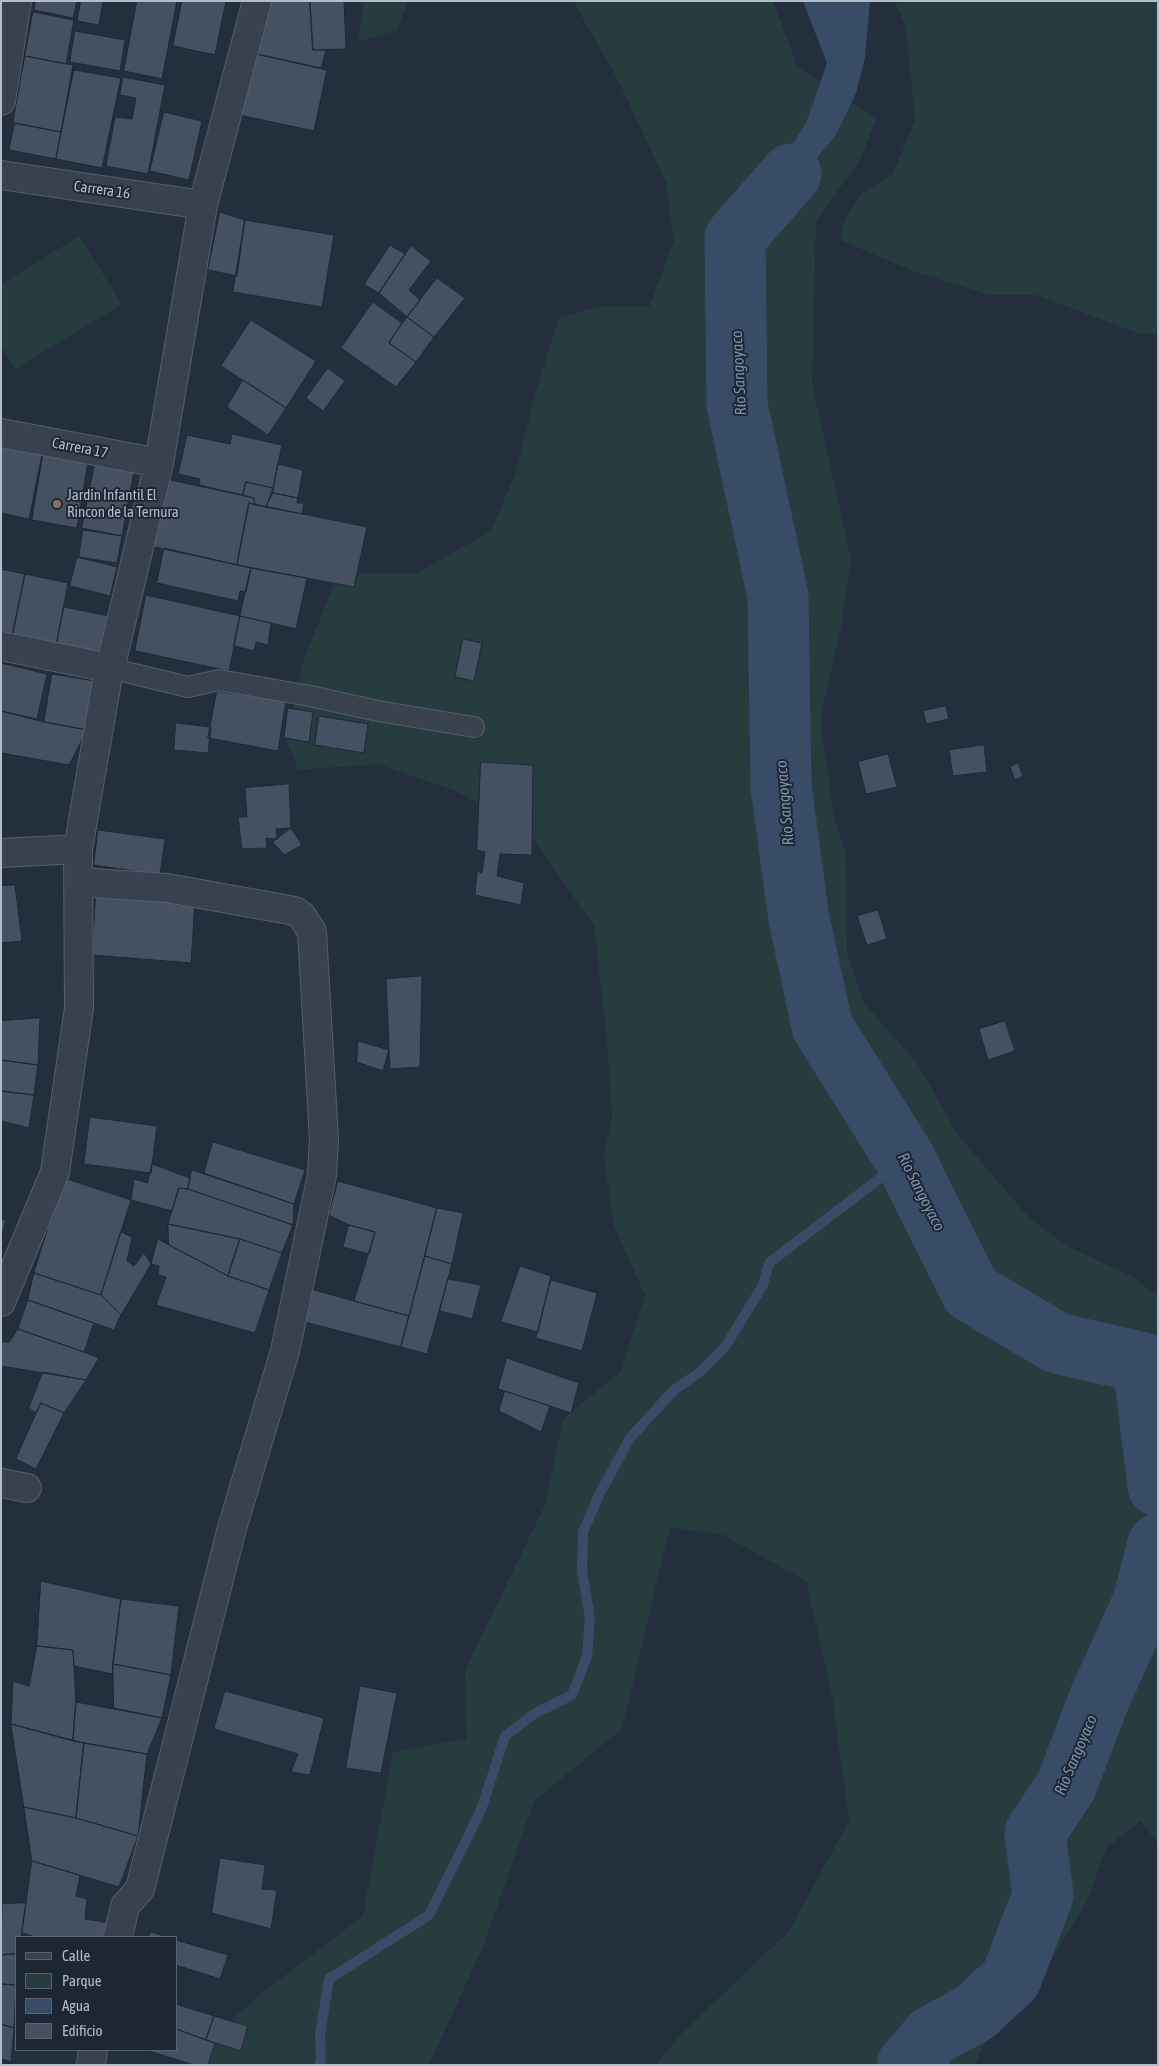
<!DOCTYPE html>
<meta charset="utf-8">
<style>
body{margin:0}
#map{position:relative;width:1159px;height:2066px;overflow:hidden;background:#242f3e;font-family:"Asap Condensed",sans-serif}
canvas{display:block}
.frame{position:absolute;inset:0;border:2px solid #b4bcc9;pointer-events:none}
.legend{position:absolute;left:15px;top:1936px;width:162px;height:115px;box-sizing:border-box;background:#1d2633;border:1px solid #59626f;margin:0;padding:6px 9px;list-style:none;font-size:15px;color:#b4bcc9}
.legend li{display:flex;align-items:center;gap:10px;height:25px}
.legend b{width:25px;border:1px solid #59626f}
</style>
<div id="map">
<canvas width="1159" height="2066"></canvas>
<div class="frame"></div>
<ul class="legend">
<li><b style="height:6px;background:#38414e"></b>Calle</li>
<li><b style="height:14px;background:#263c3f"></b>Parque</li>
<li><b style="height:14px;background:#394c67"></b>Agua</li>
<li><b style="height:14px;background:#455162"></b>Edificio</li>
</ul>
</div>
<script>
const ctx = document.querySelector('canvas').getContext('2d');
ctx.lineJoin = 'round';
function fillPath(path, color) { ctx.fillStyle = color; ctx.fill(path, 'evenodd'); }
function trace(path, color, width, dash) { ctx.strokeStyle = color; ctx.lineWidth = width; ctx.lineCap = dash ? 'butt' : 'round'; ctx.setLineDash(dash || []); ctx.stroke(path); }
function label(font, color, halo, rows, align = 'center') {
  ctx.font = font + ' "Asap Condensed",sans-serif'; ctx.lineWidth = 4; ctx.setLineDash([]); ctx.textBaseline = 'middle'; ctx.strokeStyle = halo; ctx.fillStyle = color; for (const [text, x, y, turn = 0] of rows) {
    ctx.save(); ctx.translate(x, y); ctx.rotate((+turn || 0) * Math.PI / 180); ctx.textAlign = isNaN(turn) ? turn : align; if (halo) ctx.strokeText(text, 0, 0); ctx.fillText(text, 0, 0); ctx.restore();
  }
}
fillPath(new Path2D(`
 M364,1H408L397,30L358,42Z
 M573,1H773L797,66L876,119L861,158L816,222L812,384L851,559L841,627L820,719L834,817L846,855L847,952L863,1002L917,1063L958,1135L1030,1219L1069,1247L1131,1276L1158,1296V1843L1140,1821L1107,1847L1086,1903L1019,2012L984,2044L975,2065H656L680,2035L789,1931L849,1821L832,1695L806,1581L723,1535L670,1527L622,1729L534,1801L483,1947L429,2065H183L258,1996L363,1916L393,1752L466,1739L465,1670L545,1505L563,1419L621,1371L645,1295L614,1226L604,1157L612,1117L606,1029L594,926L526,828L453,790L378,764L298,770L286,738L304,659L338,574L417,573L491,531L515,474L535,394L559,318L597,307H649L674,241L666,182L618,80Z
 M895,1H1158V334H1140L1036,295H990L913,271L840,240L845,219L861,194L893,173L915,121L906,28Z
 M79,236L122,304L16,369L1,346V285Z`), '#263c3f');
fillPath(new Path2D(`
 M803,1H870L865,57L856,93L836,135L806,171L735,238L806,123L827,63Z`), '#394c67');
trace(new Path2D(`
 M1143,1363L1158,1369
 M1143,1602L1158,1605
 M319,2065L321,2060L320,2034L329,1979L429,1915L481,1810L505,1736L534,1714L572,1695L587,1656L590,1618L582,1571L583,1532L599,1495L630,1438L674,1390L700,1372L725,1347L763,1285L769,1263L905,1159`), '#394c67', 10);
trace(new Path2D(`
 M791,174L735,238L737,405L778,596L781,787L799,919L822,1026L905,1159L971,1292L1057,1343L1143,1363L1158,1486
 M907,2065L932,2036L974,2013L1011,1979L1043,1895L1035,1833L1066,1786L1100,1697L1143,1602L1158,1544`), '#394c67', 61);
const building = new Path2D(`
 M36,1H77L73,18L34,10Z
 M81,1H103L99,25L77,21Z
 M137,1H177L162,79L124,71Z
 M182,1H226L215,55L173,46Z
 M260,1H310L313,50H326L321,68L252,53Z
 M310,1H344L346,49L313,50Z
 M33,12L74,20L66,64L25,56Z
 M75,31L125,40L120,71L70,62Z
 M252,53L327,70L314,131L239,115Z
 M25,56L73,65L61,132L13,123Z
 M74,70L121,78L102,168L56,159Z
 M123,77L165,85L148,174L106,166L115,117L132,119L136,98L120,95Z
 M164,112L202,121L189,180L150,171Z
 M15,123L61,132L56,159L9,150Z
 M220,212L245,220L237,276L208,270Z
 M245,220L334,235L322,307L233,292Z
 M390,245L405,254L379,293L364,285Z
 M411,246L431,261L409,290L420,300L407,317L379,293Z
 M437,278L465,298L434,337L407,317Z
 M373,302L402,323L389,343L416,362L396,387L341,348Z
 M407,317L434,337L416,362L389,343Z
 M251,320L316,361L286,408L221,366Z
 M328,368L345,381L323,411L306,398Z
 M243,380L286,408L268,435L227,407Z
 M232,434L282,445L273,488L246,482L243,495L199,485L200,479L178,474L187,435L230,444Z
 M1,446L42,454L29,519L1,513Z
 M43,455L88,462L77,528L32,520Z
 M95,463L134,471L122,536L82,528Z
 M278,464L303,470L298,498L273,493Z
 M166,479L254,498L255,505L249,503L237,565L150,546Z
 M246,482L273,488L266,507L255,505L254,498L243,495Z
 M273,493L298,498L297,503H304L302,514L266,507Z
 M249,503L367,527L354,587L237,565Z
 M83,530L122,536L117,563L79,557Z
 M164,548L251,568L246,592L240,591L238,601L157,583Z
 M77,557L117,567L110,596L70,586Z
 M251,568L307,578L296,629L240,616Z
 M1,569L25,574L12,638L1,636Z
 M25,574L68,583L56,647L12,638Z
 M146,595L240,616L229,671L135,651Z
 M64,607L109,616L101,656L56,647Z
 M240,616L271,623L268,645L256,642L254,651L234,646Z
 M463,639L482,643L474,681L455,677Z
 M1,663L47,674L37,719L1,711Z
 M52,674L95,681L87,730L44,722Z
 M217,691L286,701L278,751L208,738Z
 M946,706L949,719L926,724L923,711Z
 M288,708L313,712L309,742L284,738Z
 M1,711L44,722L87,730L69,765L1,753Z
 M319,716L368,724L364,753L315,745Z
 M176,723L211,727L208,753L174,750Z
 M984,745L987,772L953,776L949,750Z
 M888,754L897,787L866,794L858,762Z
 M481,762L533,765L532,855L500,854L497,876L524,883L521,905L475,895L477,871L482,873L485,852L477,850Z
 M1018,763L1023,776L1015,780L1010,767Z
 M289,784L291,828L276,829L277,839L266,838L267,848L242,849L238,817H247L245,788Z
 M291,828L302,845L284,855L273,842Z
 M98,830L165,839L160,875L94,865Z
 M15,885L22,941L1,943V886Z
 M96,893L195,901L191,963L92,955Z
 M878,910L887,939L867,945L857,916Z
 M422,976L420,1067L390,1069L386,979Z
 M40,1018L38,1065L1,1060V1021Z
 M1005,1021L1015,1051L988,1060L979,1029Z
 M358,1041L389,1050L383,1071L357,1062Z
 M1,1060L38,1065L34,1095L1,1091Z
 M1,1091L34,1095L29,1128L1,1121Z
 M90,1117L157,1126L151,1173L84,1164Z
 M213,1142L305,1170L294,1204L204,1173Z
 M152,1164L190,1178L188,1189L179,1188L172,1211L131,1200L134,1179L147,1183Z
 M192,1170L294,1204L293,1225L188,1189Z
 M64,1178L131,1200L101,1295L34,1273Z
 M338,1181L437,1208L409,1316L354,1301L375,1232L349,1225L329,1215Z
 M179,1188L188,1189L293,1225L282,1253L240,1239L168,1224Z
 M437,1208L463,1213L452,1264L425,1256Z
 M1,1220H6L1,1239Z
 M168,1224L240,1239L228,1276L169,1245Z
 M349,1225L375,1232L369,1254L343,1247Z
 M121,1232L132,1237L127,1261L134,1266L144,1253L151,1264L121,1315L101,1295Z
 M158,1239L228,1276L269,1290L255,1333L156,1305L166,1277L158,1275L159,1266L151,1264Z
 M240,1239L282,1253L269,1290L228,1276Z
 M425,1256L452,1264L427,1354L401,1347Z
 M520,1266L551,1276L538,1332L501,1322Z
 M34,1273L101,1295L121,1315L114,1330L28,1300Z
 M448,1279L481,1285L472,1319L440,1311Z
 M551,1280L597,1293L582,1351L536,1338Z
 M310,1289L409,1316L401,1347L301,1321Z
 M28,1300L94,1323L84,1352L18,1329Z
 M18,1329L84,1352L99,1358L86,1380L1,1366V1342H9Z
 M507,1358L579,1383L571,1413L498,1389Z
 M43,1372L86,1380L64,1413L41,1403L36,1413L29,1408Z
 M505,1391L550,1406L541,1432L499,1411Z
 M41,1403L64,1413L36,1469L16,1459Z
 M41,1581L121,1599L112,1674L74,1666L73,1650L37,1646Z
 M121,1599L179,1606L171,1675L113,1664Z
 M37,1646L73,1650L76,1702L73,1741L11,1724L13,1681L29,1686Z
 M113,1664L171,1675L162,1718L114,1708Z
 M360,1686L397,1693L381,1773L346,1768Z
 M225,1691L324,1718L310,1775L291,1772L298,1754L214,1729Z
 M76,1702L162,1718L147,1754L73,1741Z
 M11,1724L84,1743L76,1818L24,1807Z
 M84,1743L147,1754L138,1836L76,1818Z
 M24,1807L76,1818L138,1836L119,1887L32,1861Z
 M220,1858L265,1865L262,1889L277,1890L271,1929L212,1913Z
 M32,1861L80,1875L76,1896L87,1899L85,1919L110,1923L105,1937H36L22,1933Z
 M26,1903L21,1937H16V1954L1,1955L2,1904Z
 M150,1932L168,1937H149Z
 M176,1940L228,1955L220,1979L176,1965Z
 M16,1954V1985L1,1984V1955Z
 M1,1984L16,1985L14,2028L1,2024Z
 M176,2004L214,2016L206,2040L176,2029Z
 M214,2016L248,2026L241,2051L206,2040Z
 M1,2024L14,2028L11,2062L1,2059Z
 M176,2029L215,2043L208,2065H194L146,2050H176Z`);
fillPath(building, '#455162');
trace(building, '#1f2835', 1);
const lane = new Path2D(`
 M109,668L188,687L219,680L310,696L378,711L474,727`);
const street = new Path2D(`
 M1,101L17,1
 M1,175L203,205
 M1,433L159,463
 M1,646L109,668
 M1,853L78,849
 M78,882L167,888L295,911L302,916L312,932L324,1139L322,1175L285,1351L232,1528L140,1889L125,1906L118,1937
 M1,1302L55,1172L79,1008L78,849L107,681L159,463L203,205L257,1
 M1,1483L27,1488
 M91,2065L93,2050`);
trace(lane, '#565f6c', 22);
trace(street, '#565f6c', 30);
trace(lane, '#38414e', 20);
trace(street, '#38414e', 28);
for (const [x, y, r, color] of [
 [57,504,5,"#8d6e63"]
]) { const dot = new Path2D(); dot.arc(x, y, r, 0, 2 * Math.PI); ctx.fillStyle = color; ctx.fill(dot); trace(dot, '#1d2633', 2); }
label('15px', '#b4bcc9', '#1d2633', [
 ["Carrera 16",102,190,8],
 ["Carrera 17",80,448,11]
]);
label('15px', '#b4bcc9', '#1d2633', [
 ["Jardín Infantil El",67,495],
 ["Rincon de la Ternura",67,512]
], 'left');
label('italic 16px', '#7c92b1', '#1d2633', [
 ["Río Sangoyaco",739,373,-93],
 ["Río Sangoyaco",785,803,-95],
 ["Río Sangoyaco",921,1192,63],
 ["Río Sangoyaco",1076,1755,-67]
]);
</script>
